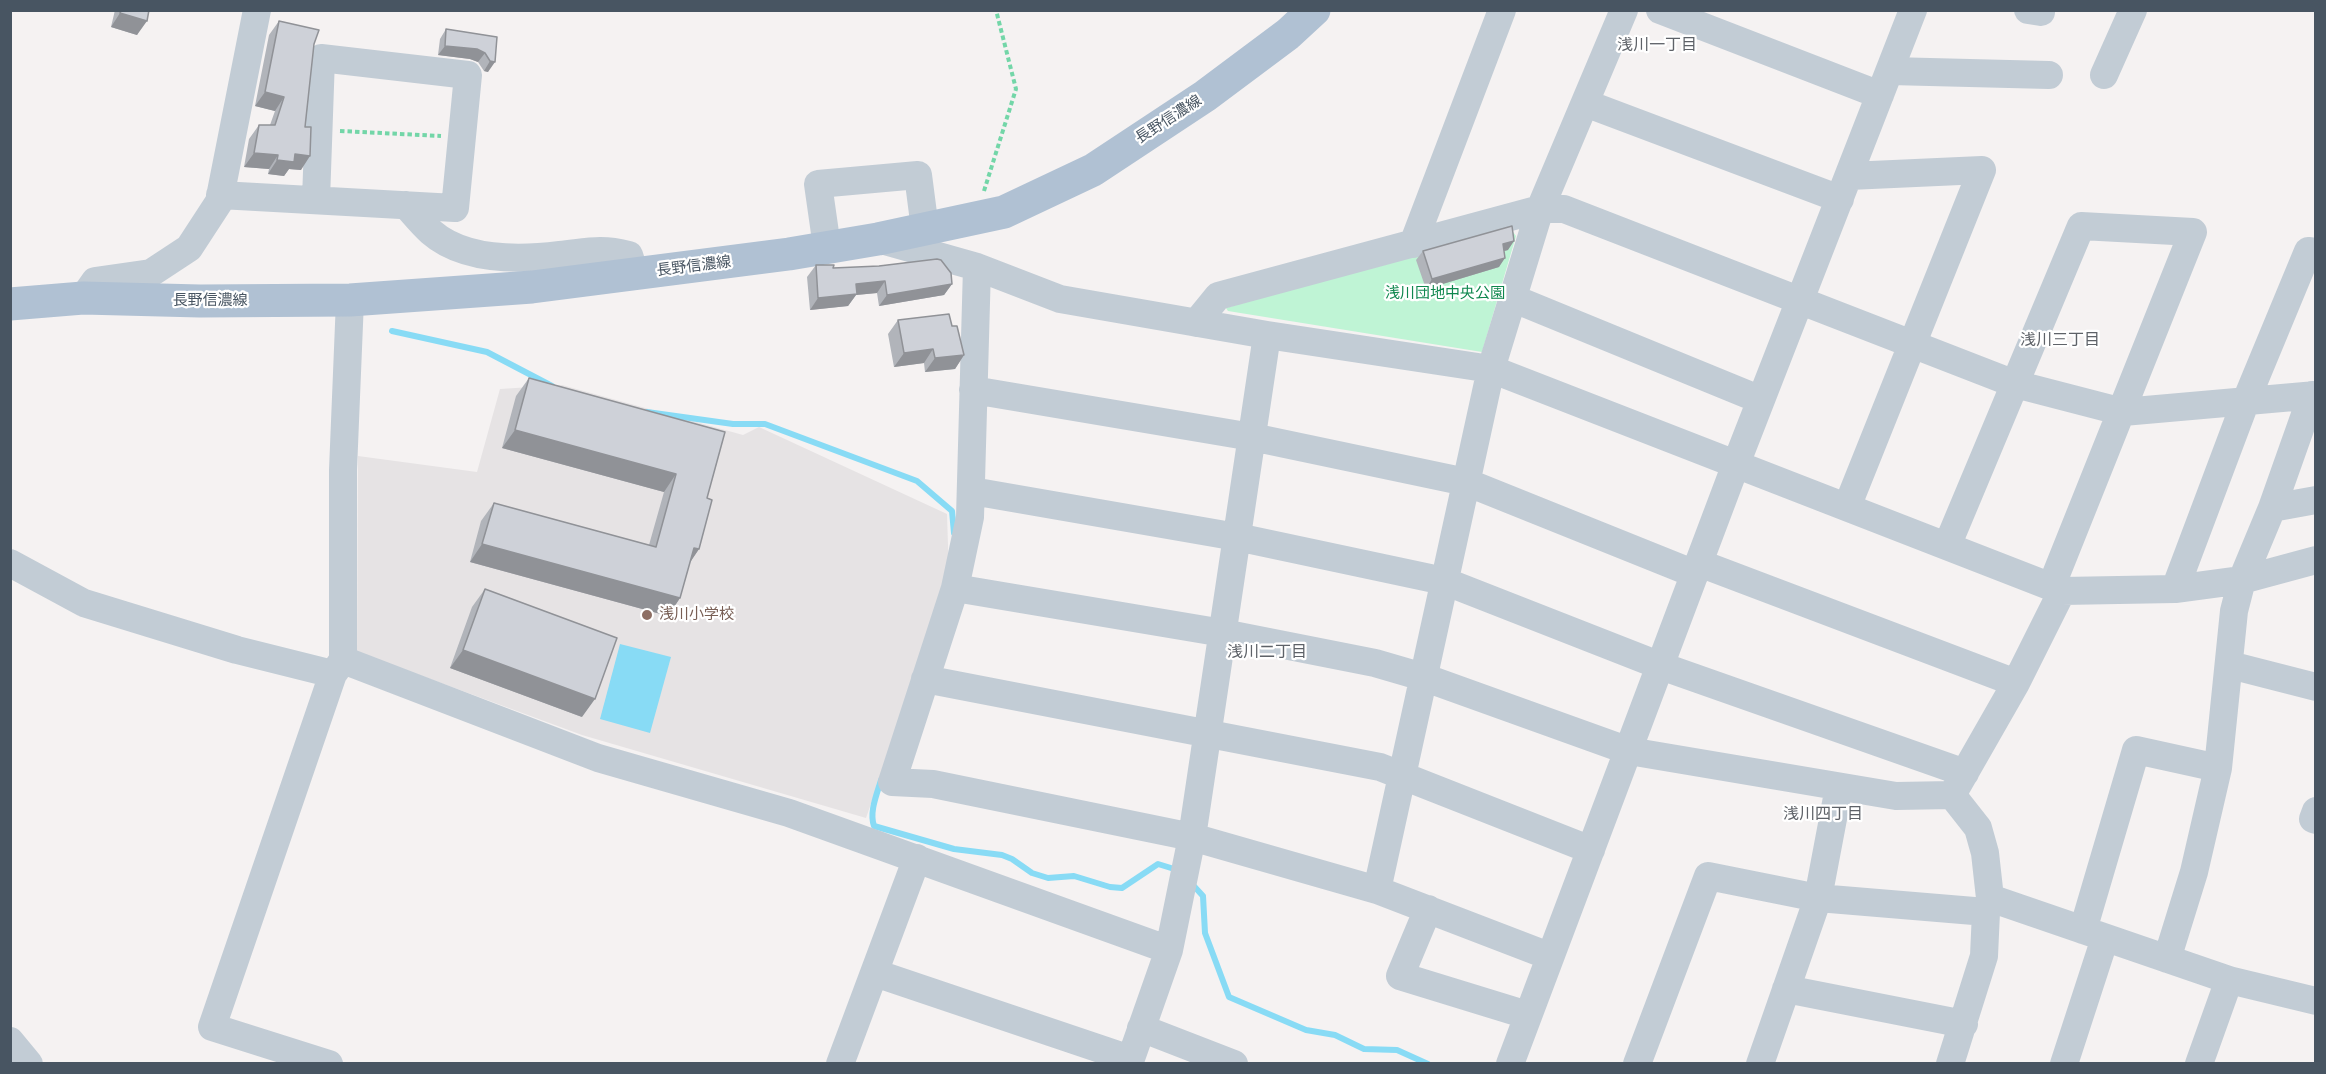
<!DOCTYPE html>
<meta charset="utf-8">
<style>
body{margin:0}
#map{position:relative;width:2326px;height:1074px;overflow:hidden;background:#f5f2f2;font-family:"Roboto Condensed",sans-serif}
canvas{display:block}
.frame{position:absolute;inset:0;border:12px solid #485562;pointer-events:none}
</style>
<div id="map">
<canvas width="2326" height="1074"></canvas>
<div class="frame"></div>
</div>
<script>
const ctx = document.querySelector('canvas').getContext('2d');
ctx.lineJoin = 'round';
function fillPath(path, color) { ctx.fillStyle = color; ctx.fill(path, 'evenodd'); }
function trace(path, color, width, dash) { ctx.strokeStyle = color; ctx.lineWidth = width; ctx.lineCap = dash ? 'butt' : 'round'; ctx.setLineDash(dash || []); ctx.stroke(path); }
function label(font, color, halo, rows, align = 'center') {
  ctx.font = font + ' "Roboto Condensed","Noto Sans JP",sans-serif'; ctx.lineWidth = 4.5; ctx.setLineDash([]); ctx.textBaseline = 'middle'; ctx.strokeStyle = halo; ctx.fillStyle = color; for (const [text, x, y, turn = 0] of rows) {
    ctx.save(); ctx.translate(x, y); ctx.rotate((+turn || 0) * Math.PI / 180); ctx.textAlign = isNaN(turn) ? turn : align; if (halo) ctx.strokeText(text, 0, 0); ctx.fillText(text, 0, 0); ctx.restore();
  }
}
fillPath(new Path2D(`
 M562,385L743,435L759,427L947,514L949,577L866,818L582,735L357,652L358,456L477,472L500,389Z`), '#e6e3e4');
fillPath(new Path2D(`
 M1508,225L1516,236L1482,352L1228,311L1226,308Z`), '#bff4d5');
fillPath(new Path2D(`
 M620,644L671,657L650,733L600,719Z`), '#88dbf5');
trace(new Path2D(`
 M392,331L487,352L552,386
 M647,412L733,424H765L917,481L952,511L954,533
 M881,780C877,794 869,812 874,826L954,849L1002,855L1012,859L1032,873L1048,878L1074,876L1110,887L1122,888L1158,864L1171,868
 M1192,884L1203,896L1205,933L1229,997L1306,1030L1335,1035L1364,1049L1397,1050L1428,1064`), '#88dbf5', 6);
trace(new Path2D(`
 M340,131L441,136
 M984,191L1016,89L996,10`), '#73d6a8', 4, [4.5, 3]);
trace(new Path2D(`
 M1660,10L1880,95
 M2028,10L2041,12
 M1890,71L2049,75
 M2104,75L2133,10
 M1585,103L1840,199
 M220,195L455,208L468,75L321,58L316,200
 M406,205C414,214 422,224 431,232C464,261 519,260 560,255C589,252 600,248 629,255L635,274
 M878,239L977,267L1060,299L1267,335L1491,369L2062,591L2175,589L2242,580L2316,560
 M1413,244L1502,10
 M827,247L818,184L918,175L925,229
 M977,267L970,517L955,588L892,782L933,784L1192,837L1377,890L1549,956
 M83,298L95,281L151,273L189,248L219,202L257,10
 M1512,298L1761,400
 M1196,323L1218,296L1540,209H1564L2015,384L2123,412L2316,395
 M973,390L1252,437L1466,482L1695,574
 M972,491L1237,537L1444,581L1661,666L1965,773
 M1847,507L1982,170L1849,176
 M2272,508L2316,500
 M1947,546L2081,226L2193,232L2051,587
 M10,563L84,603L237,650L333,674L343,660V470L350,300
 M1699,563L2016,683
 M955,588L1223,633L1375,663L1423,677L1629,751L1896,796L1952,795
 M2175,589L2245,403L2308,251L2316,252
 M343,660L598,758L789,813L1169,950
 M2230,665L2316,687
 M925,679L1380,767L1591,850
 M1956,788L2016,683L2062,591
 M2316,811L2313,819L2316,820
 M1377,890L1491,369L1540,209L1624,10
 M1990,898L2229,980L2316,1001
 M1428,909L1400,976L1527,1015
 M2083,930L2136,750L2218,768
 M2167,959L2194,872L2218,768L2234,611L2242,580L2272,508L2312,395
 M875,973L1130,1059
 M1786,989L1964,1024
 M1141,1028L1234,1064
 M10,1041L29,1064
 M329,1064L212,1027L333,674
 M840,1064L917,858
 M1129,1064L1169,950L1192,837L1267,335
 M1510,1064L1736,464L1913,10
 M1637,1064L1708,876L1818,898L1986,912
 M1760,1064L1818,898L1839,787
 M1950,1064L1984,956L1986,912L1990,898L1985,853L1978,828L1952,795
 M2064,1064L2105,938
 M2199,1064L2229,980`), '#c2ccd5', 28);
trace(new Path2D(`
 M10,304L83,298L200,301L350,300L532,287L789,254L878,239L1004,212L1093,170L1205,96L1288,34L1314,10`), '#b0c1d3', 33);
fillPath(new Path2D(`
 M115,10H149L137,35L111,27Z
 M279,21L314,44L301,170L289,169L284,176L268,174L269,169L244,167L249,139L259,125H270L275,111L255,106L269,35Z
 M446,29L497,37L488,72L484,71L478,62L470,59L438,55L440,39Z
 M1508,250L1504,251L1499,267L1426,289L1416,260L1423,251Z
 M816,265L833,268L952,284L944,295L879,306L877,293L856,295L848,306L810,310L807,277Z
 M898,320L952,326L964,355L955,369L925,372L924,363L894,367L888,334Z
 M529,378L725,432L707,498L699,549L690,562L680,598L668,616L470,562L481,521L494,503L649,545L664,492L502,448L516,396Z
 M485,589L582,717L450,668L472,607Z`), '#b1b4ba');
fillPath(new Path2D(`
 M120,13L147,21L137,35L111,27Z
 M445,46L477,49L485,53L478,62L470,59L438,55Z
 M490,61L495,62L488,72L484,71Z
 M265,92L284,97L275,111L255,106Z
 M254,153L278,155L269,169L244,167Z
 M295,154L310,156L301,170L289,169L284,176L268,174L277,160Z
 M1514,241L1508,250L1497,253L1503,244Z
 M1505,258L1499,267L1426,289L1432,279Z
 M885,281L877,293L856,295L848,306L810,310L818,298L856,284Z
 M952,284L944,295L879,306L887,295Z
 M933,349L924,363L894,367L904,353Z
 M964,355L955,369L925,372L935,358Z
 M515,430L676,474L664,492L502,448Z
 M482,544L680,598L668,616L470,562Z
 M694,548L699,549L687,567Z
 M463,650L595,699L582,717L450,668Z`), '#909297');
const building = new Path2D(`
 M121,10H149L147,21L120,13Z
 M279,21L319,30L314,44L305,127H311L310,156L295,154L294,162L277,160L278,155L254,153L259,125H275L284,97L265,92Z
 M446,29L497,37L495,62L490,61L485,53L477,49L445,46Z
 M1512,226L1514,241L1503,244L1505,258L1432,279L1423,251Z
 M937,259L941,260L951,273L952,284L887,295L885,281L856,284L857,294L818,298L816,265H834L833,268L879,266Z
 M949,314L952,326H957L964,355L935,358L933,349L904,353L898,320Z
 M529,378L725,432L707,498L712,500L699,549L694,548L680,598L482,544L494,503L656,547L676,474L515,430Z
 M485,589L617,638L595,699L463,650Z`);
fillPath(building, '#ced1d8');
trace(building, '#909297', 1.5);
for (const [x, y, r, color] of [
 [647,615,6,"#8d6e63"]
]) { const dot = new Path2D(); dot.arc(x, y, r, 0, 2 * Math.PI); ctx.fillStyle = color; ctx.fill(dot); trace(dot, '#fff', 2); }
label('15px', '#485562', '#fff', [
 ["長野信濃線",1169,120,-33],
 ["長野信濃線",694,267,-7],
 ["長野信濃線",210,301]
]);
label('15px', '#0f874e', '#fff', [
 ["浅川団地中央公園",1445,294]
]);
label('15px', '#785e54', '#fff', [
 ["浅川小学校",659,615]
], 'left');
label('16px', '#5e6268', '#fff', [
 ["浅川一丁目",1657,46],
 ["浅川三丁目",2060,341],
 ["浅川二丁目",1267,653],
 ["浅川四丁目",1823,815]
]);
</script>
